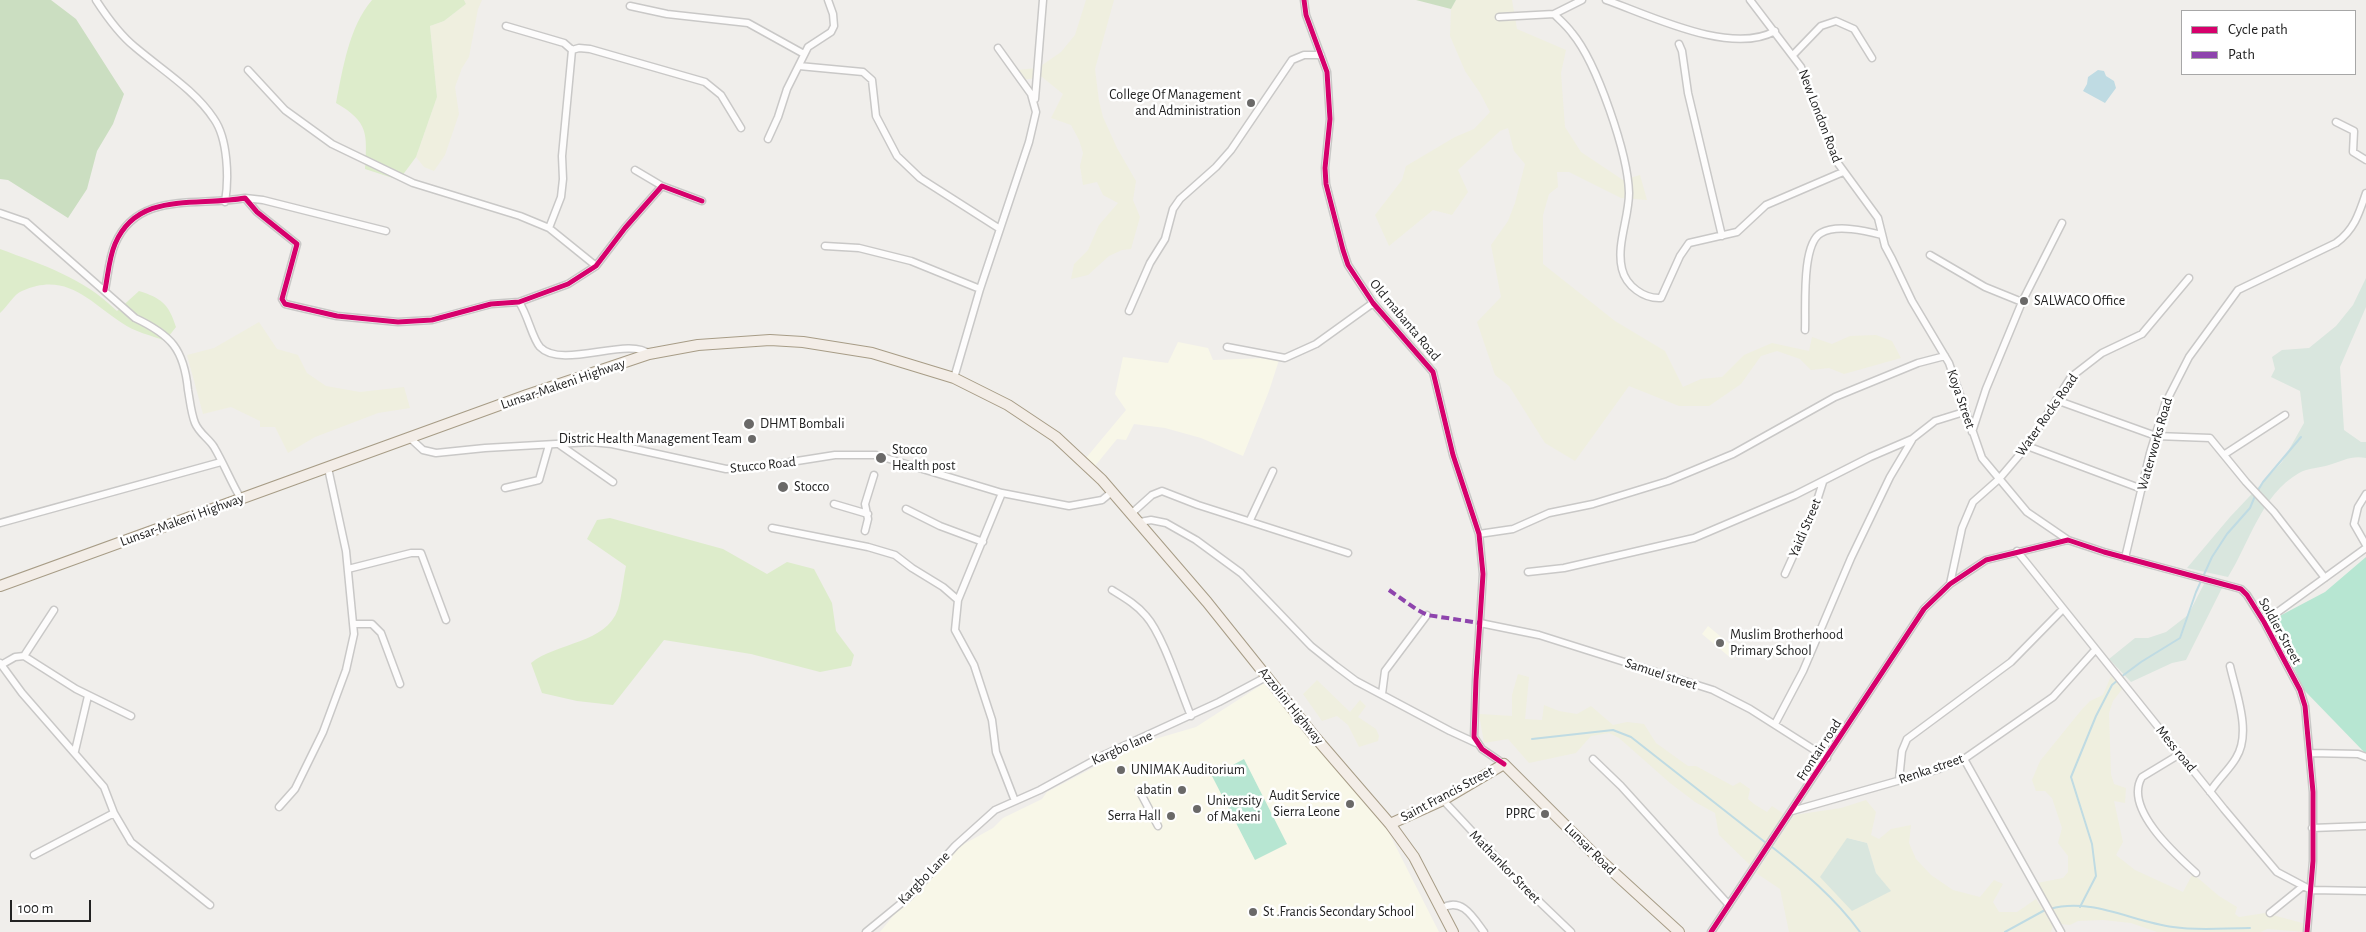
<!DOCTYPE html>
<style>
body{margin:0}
#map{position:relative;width:2366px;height:932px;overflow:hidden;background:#f0eeeb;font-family:"Alegreya Sans",sans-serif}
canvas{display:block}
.legend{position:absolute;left:2181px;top:10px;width:175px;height:65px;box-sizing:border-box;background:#fff;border:1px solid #a7a7a7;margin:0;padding:6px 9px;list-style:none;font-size:15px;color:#222}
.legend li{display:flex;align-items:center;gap:10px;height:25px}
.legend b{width:25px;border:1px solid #a7a7a7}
.scale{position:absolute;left:10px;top:900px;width:81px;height:22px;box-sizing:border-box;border:2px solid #222;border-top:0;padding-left:6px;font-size:15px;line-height:18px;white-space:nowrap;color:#222;-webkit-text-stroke:4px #fff;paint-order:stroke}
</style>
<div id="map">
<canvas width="2366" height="932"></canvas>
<ul class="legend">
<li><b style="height:6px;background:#d6006c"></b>Cycle path</li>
<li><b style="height:6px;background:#8e44ad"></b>Path</li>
</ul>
<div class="scale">100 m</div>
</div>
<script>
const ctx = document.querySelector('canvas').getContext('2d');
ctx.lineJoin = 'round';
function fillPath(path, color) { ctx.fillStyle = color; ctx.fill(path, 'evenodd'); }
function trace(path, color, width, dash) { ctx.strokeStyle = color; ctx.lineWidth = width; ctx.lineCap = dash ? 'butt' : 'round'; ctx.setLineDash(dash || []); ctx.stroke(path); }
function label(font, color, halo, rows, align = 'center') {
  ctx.font = font + ' "Alegreya Sans",sans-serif'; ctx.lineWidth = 5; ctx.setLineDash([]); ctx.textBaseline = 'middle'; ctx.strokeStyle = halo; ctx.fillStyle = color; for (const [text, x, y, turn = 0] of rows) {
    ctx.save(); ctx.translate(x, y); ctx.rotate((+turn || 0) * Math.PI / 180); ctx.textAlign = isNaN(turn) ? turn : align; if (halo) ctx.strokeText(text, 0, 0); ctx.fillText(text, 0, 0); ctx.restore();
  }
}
fillPath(new Path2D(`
 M1178,342L1208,348L1213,360L1268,358L1279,360L1269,391L1243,456L1201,438L1165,428L1134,424L1126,440L1117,439L1095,466L1086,458L1126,410L1115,394L1123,357L1168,363Z
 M1708,626L1738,651L1732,659L1702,634Z
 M1272,678L1389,833L1439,932H880L902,905L937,872L955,849L993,828L1003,818L1042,799L1047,792L1138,744L1196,727Z`), '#f8f7e8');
fillPath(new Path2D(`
 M464,0H482L478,9L469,57L462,68L455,87L459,114L445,155L434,171L424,167L416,157L437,97L430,26L444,21L466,4Z
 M1086,0H1114L1095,69L1099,101L1103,117L1117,148L1136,181L1133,200L1140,217L1131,249L1122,250L1109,256L1088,275L1071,279L1074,264L1088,250L1099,225L1118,203L1103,195L1097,182L1083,185L1080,166L1083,153L1079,140L1071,125L1051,118L1063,94L1042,77L1023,80L1016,70L1038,68L1061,52L1075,35Z
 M1456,0H1512L1517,29L1566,50L1561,73L1565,127L1581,152L1623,180L1640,175L1647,200L1621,198L1569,172H1557L1558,187L1549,194L1543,215V264L1615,321L1665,351L1683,387L1701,379L1722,377L1744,355L1772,343L1809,351L1812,337L1832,344L1850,336L1876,335L1892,341L1901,358L1844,374L1829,368L1811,370L1800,359L1777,351L1761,356L1741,384L1709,406H1679L1629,386L1575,461L1545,443L1509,386L1495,375L1477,322L1501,297L1491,245L1508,221L1515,203L1525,164L1514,151L1508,128L1500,131L1458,170L1468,192L1452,215L1433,210L1389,246L1375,215L1402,180L1406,166L1455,137L1474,129L1490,112L1480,93L1465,71L1450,36L1451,9Z
 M259,322L277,349L298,355L307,373L326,386L360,392L404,387L410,408L378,413L315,437L288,453L275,427H260V421L231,407L203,414L187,355L214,348Z
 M1518,674L1529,677L1525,719L1542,720L1544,705L1559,711L1577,714L1591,706L1613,725L1627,722L1644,724L1656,743L1688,766H1696L1733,786L1740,782L1750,789L1748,799L1754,804L1767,812L1772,806L1784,814L1750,865L1719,835L1715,813L1695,802L1670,783L1619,738L1609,733L1591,736L1576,753L1529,763L1508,739L1484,743L1479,714L1512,716V695Z
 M2111,676L2123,688L2113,701L2109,713L2111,774L2114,784L2126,788L2125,803L2114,801L2123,842L2116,855L2135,870L2183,892L2192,875L2198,878L2219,896L2237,907L2235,914L2239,917L2265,913L2306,924L2305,932L2267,929L2261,932H2157L2131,923L2103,920L2078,921L2070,925L2059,924L2037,883L2063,878L2068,872V856L2058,843L2062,828L2052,798L2045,791H2036L2032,780L2040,761L2083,708L2090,701L2103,695Z
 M1317,680L1350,712L1360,700L1366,706L1358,717L1376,729L1379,736L1378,741L1359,747L1348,725L1337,716L1322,721L1303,694Z
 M1866,800L1876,812L1871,835L1879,839L1891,829L1911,825L1909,843L1916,859L1931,875L1953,890L1980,897L1994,880L2003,884L1993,902L1999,912H2017L2036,899L2053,926L2051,932H1789L1780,889L1756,873L1794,815L1841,808ZM1847,838L1867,843L1876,873L1891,891Z`), '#efefdf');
fillPath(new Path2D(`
 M372,0H464L466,4L444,21L430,26L437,97L416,157L399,180L365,169C367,134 369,122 336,103C343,68 349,27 372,0Z
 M0,249C45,266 82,277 117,311L139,291C161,298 169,304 176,327L165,341C151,335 134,332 122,323C89,301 66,271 22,291C14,294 7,307 0,313Z
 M610,518L723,549L767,574L787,562L814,569L832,603L836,631L854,655L851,666L820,672L751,654L664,640L613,705L577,701L542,693L531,663C557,642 606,644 618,609C622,596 623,580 626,566L587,539L597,520Z`), '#ddeccb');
fillPath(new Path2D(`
 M0,0H51L76,19L124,94L113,124L97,151L87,189L68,218L8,180L0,179Z
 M1416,0H1456L1451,9Z`), '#cbdec1');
fillPath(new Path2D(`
 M2366,278V307L2340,367L2344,430L2361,442H2366V458C2352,455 2342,461 2329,465C2320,468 2308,468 2299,473C2261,495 2250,542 2228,577L2187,568L2230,517L2282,462L2304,423L2300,391L2271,377L2275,369L2272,357L2282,350L2309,348L2336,326L2353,305Z
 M2205,582L2223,586L2186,660L2172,663L2131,682L2109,659L2135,638H2148L2166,632L2188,615Z
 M1847,838L1867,843L1876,873L1891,891L1852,911L1820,877Z`), '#d9e6de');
fillPath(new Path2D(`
 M2366,557V754L2304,690L2272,620L2325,592Z
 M1244,759L1287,844L1255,860L1212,776Z`), '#b7e6d2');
fillPath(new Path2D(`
 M2098,70L2104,71L2106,76L2114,81L2116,88L2105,103L2083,91L2087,84L2088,77Z`), '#bfdbe3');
trace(new Path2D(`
 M2257,492L2263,482L2301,437
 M2121,677L2141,662L2180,638L2196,592L2212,557L2227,534L2250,508L2255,496
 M1532,739L1613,730L1631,737L1766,843
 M1772,847C1805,873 1835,898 1860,932
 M2080,907L2096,876L2092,844L2071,777L2096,716L2112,685L2118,680
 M2050,909C2091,897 2133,922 2173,927C2198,931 2225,928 2250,928
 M2005,932L2045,910`), '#bfdbe3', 2);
const street = new Path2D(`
 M96,0C107,17 119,34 135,47C162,70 195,90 214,119C228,139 229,179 225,202
 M1304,0L1306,15L1327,72L1330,119L1325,168L1326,184L1343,250L1348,265L1373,303L1433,372L1453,455L1479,534L1483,574L1476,680L1474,737L1482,749L1504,764
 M1606,0C1649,15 1731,56 1775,31
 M1750,0L1801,67L1837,162L1878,218L1885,246L1892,259L1912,301L1949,363L1982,458L2027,512L2068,540
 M630,6L667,14L748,23L804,54
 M1554,14C1560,20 1567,26 1572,33C1597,63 1628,154 1629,193C1629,218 1616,245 1622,269C1626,286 1644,299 1661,298L1680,256L1689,243L1737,232L1766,205L1843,172
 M1499,17L1554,14L1582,0
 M506,26L564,43L572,50L562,156L563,179L561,197L549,228
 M1679,44L1682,51L1688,93L1722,236
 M572,50L579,48L590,49L705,82L721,95L741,128
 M1793,55L1821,26L1836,21L1854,29L1872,58
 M799,66L863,72L872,80L876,116L897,156L920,178L1000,229
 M248,70L285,110L332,144L413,183L520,216L549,228L596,266
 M1035,99L1043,0
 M2336,122L2354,131L2353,152L2366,160
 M768,139L778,117L787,89L808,47L831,32L834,26L833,14L828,0
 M635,170L662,186
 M245,198L263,200L386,231
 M0,213L26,222L135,318C171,335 184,349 188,390C190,401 191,413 195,423C199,433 209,439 214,447C224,464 231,482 241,499
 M825,246L859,248L911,261L980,289
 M1930,255L1985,287L2022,302
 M105,290C108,275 109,258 115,244C138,190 198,207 245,198L257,212L297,244L282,299L285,304L337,316L398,322L432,320L491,304L519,302L568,284L596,266L625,228L662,186L702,201
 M519,302C528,315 532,338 540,347C562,370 629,336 649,354
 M1129,311L1150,263L1165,239L1173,209L1180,199L1216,167L1231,150L1292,60L1304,55H1321
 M1805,330C1806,309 1801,244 1821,233C1837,224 1866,231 1882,235
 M1227,347L1285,358L1316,344L1373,303
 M954,378L980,289L1029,142L1036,112L1031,94L998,48
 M2056,400L2156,436L2210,438L2246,482L2274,512L2325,578
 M1972,432L1986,389L2022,302L2062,223
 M410,438L423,450L436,453L485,448L591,442L612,444L726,469L759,467L835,455H876L1002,493L1069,506L1102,500L1113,491
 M560,445L613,482
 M2027,446L2142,489
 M2225,454L2285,415
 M505,488L539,480L549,445
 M1002,493L958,600L955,630L974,665L992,720L996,752L1015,801
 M2366,494L2358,507L2354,524L2366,545
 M834,504L868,514
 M906,509L940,526L983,542
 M1132,513L1152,495L1162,491L1198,505L1348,553
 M1250,520L1273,471
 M1140,522L1151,520L1166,523L1196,540L1241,573L1311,646L1336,666L1356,681L1450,731L1476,743
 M0,523L221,462
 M772,528L868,547L895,555L912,568L943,587L958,600
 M865,531L868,519L865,504L874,475
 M1479,534L1513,529L1549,513L1593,504L1668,481L1733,454L1835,397L1918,363L1945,356
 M2017,551L2224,809L2277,872L2311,890L2366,891
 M2125,558L2150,453L2165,404L2189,357L2238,290L2336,243C2354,230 2359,214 2366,193
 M348,569L411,553H421L446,620
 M1528,572L1564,568L1694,538L1795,495L1870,457L1912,439L1935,421L1964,412
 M1785,574L1814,510L1823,482
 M1950,584L1962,528L1973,502L1999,479L2027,446L2071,377L2102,353L2142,334L2189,278
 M1112,590C1125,598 1137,605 1146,616C1163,635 1180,690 1191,716
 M2264,622L2366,548
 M1480,623L1539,635L1713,690L1750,709L1827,758
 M355,624H372L381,633L400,684
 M24,656L76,689L131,716
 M0,663L22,693L104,787L114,813L131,842L210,905
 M1,665L15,657L24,656L54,610
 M1382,694L1385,671L1427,615
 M1775,724L1803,671L1851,558L1890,477L1912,440
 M75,751L88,696
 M2310,753L2358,754L2366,757
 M2180,754L2142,777C2123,808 2176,855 2196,873
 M1593,759L1621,786L1729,905
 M1964,759L2061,932
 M1899,780L1902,751L1907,739L2011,662L2063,609
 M1139,790L1158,826
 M2210,792C2218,779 2229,770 2236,758C2252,733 2236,693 2230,666
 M1443,800L1522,885L1571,932
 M279,807L295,789L323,732L346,670L354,634L346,551L328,468
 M1792,811L1936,770L1964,759L2053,697L2095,650
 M2312,828L2366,826
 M34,855L114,813
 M1442,908C1462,897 1473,917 1484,932
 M2270,913L2302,887
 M866,932L910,896L955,846L995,810L1040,790L1106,754L1219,702L1266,677
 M1711,932L1924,609L1950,584L1986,560L2068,540L2104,552L2241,589L2247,595L2264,622L2300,690L2305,706L2313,792V861L2307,932`);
const primary = new Path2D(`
 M0,586L527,395L649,354L698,345L770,340L803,342L872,353L954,378L1008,405L1056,437L1102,480L1207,602L1315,737L1390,824L1414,857L1453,932
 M1390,824L1443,800L1504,764L1598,858L1679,932`);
trace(street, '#c9c8c7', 9);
trace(primary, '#a79c86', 12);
trace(street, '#fdfcfc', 6);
trace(primary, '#f3ede7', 10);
trace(new Path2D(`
 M1389,590L1416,609L1427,615L1480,623`), '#8e44ad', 4, [8, 4]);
trace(new Path2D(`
 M1304,0L1306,15L1327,72L1330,119L1325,168L1326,184L1343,250L1348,265L1373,303L1433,372L1453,455L1479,534L1483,574L1476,680L1474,737L1482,749L1504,764
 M105,290C108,275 109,258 115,244C138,190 198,207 245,198L257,212L297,244L282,299L285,304L337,316L398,322L432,320L491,304L519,302L568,284L596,266L625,228L662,186L702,201
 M1711,932L1924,609L1950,584L1986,560L2068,540L2104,552L2241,589L2247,595L2264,622L2300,690L2305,706L2313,792V861L2307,932`), '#d6006c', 5);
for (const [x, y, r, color] of [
 [1251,103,5,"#6a6968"],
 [2024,301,5,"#6a6968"],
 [749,424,6,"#6a6968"],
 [752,439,5,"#6a6968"],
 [881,458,6,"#6a6968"],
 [783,487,6,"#6a6968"],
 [1720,643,5,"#6a6968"],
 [1121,770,5,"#6a6968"],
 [1182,790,5,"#6a6968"],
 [1350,804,5,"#6a6968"],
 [1197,809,5,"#6a6968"],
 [1545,814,5,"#6a6968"],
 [1171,816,5,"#6a6968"],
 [1253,912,5,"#6a6968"]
]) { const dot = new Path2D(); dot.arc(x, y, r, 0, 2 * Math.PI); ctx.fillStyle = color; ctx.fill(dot); trace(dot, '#fff', 2); }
label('14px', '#222', '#fff', [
 ["College Of Management",1241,95,"right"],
 ["and Administration",1241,111,"right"],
 ["SALWACO Office",2034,301],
 ["DHMT Bombali",760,424],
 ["Distric Health Management Team",742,439,"right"],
 ["Stocco",892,450],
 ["Health post",892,466],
 ["Stocco",794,487],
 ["Muslim Brotherhood",1730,635],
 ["Primary School",1730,651],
 ["UNIMAK Auditorium",1131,770],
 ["abatin",1172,790,"right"],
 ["Audit Service",1340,796,"right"],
 ["Sierra Leone",1340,812,"right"],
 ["University",1207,801],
 ["of Makeni",1207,817],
 ["PPRC",1535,814,"right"],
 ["Serra Hall",1161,816,"right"],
 ["St .Francis Secondary School",1263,912]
], 'left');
label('14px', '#222', '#fff', [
 ["New London Road",1820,116,69],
 ["Old mabanta Road",1405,320,50],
 ["Lunsar-Makeni Highway",563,384,-19],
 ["Koya Street",1961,399,71],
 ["Water Rocks Road",2047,415,-55],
 ["Waterworks Road",2155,444,-74],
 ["Stucco Road",763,465,-6],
 ["Lunsar-Makeni Highway",182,520,-20],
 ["Yaidi Street",1805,528,-67],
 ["Soldier Street",2280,631,61],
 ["Samuel street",1661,674,18],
 ["Azzolini Highway",1291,706,51],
 ["Kargbo lane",1122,748,-24],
 ["Mess road",2176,749,51],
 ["Frontair road",1819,750,-57],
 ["Renka street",1931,769,-19],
 ["Saint Francis Street",1447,794,-28],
 ["Lunsar Road",1590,849,45],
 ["Mathankor Street",1505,867,46],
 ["Kargbo Lane",924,878,-46]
]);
</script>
